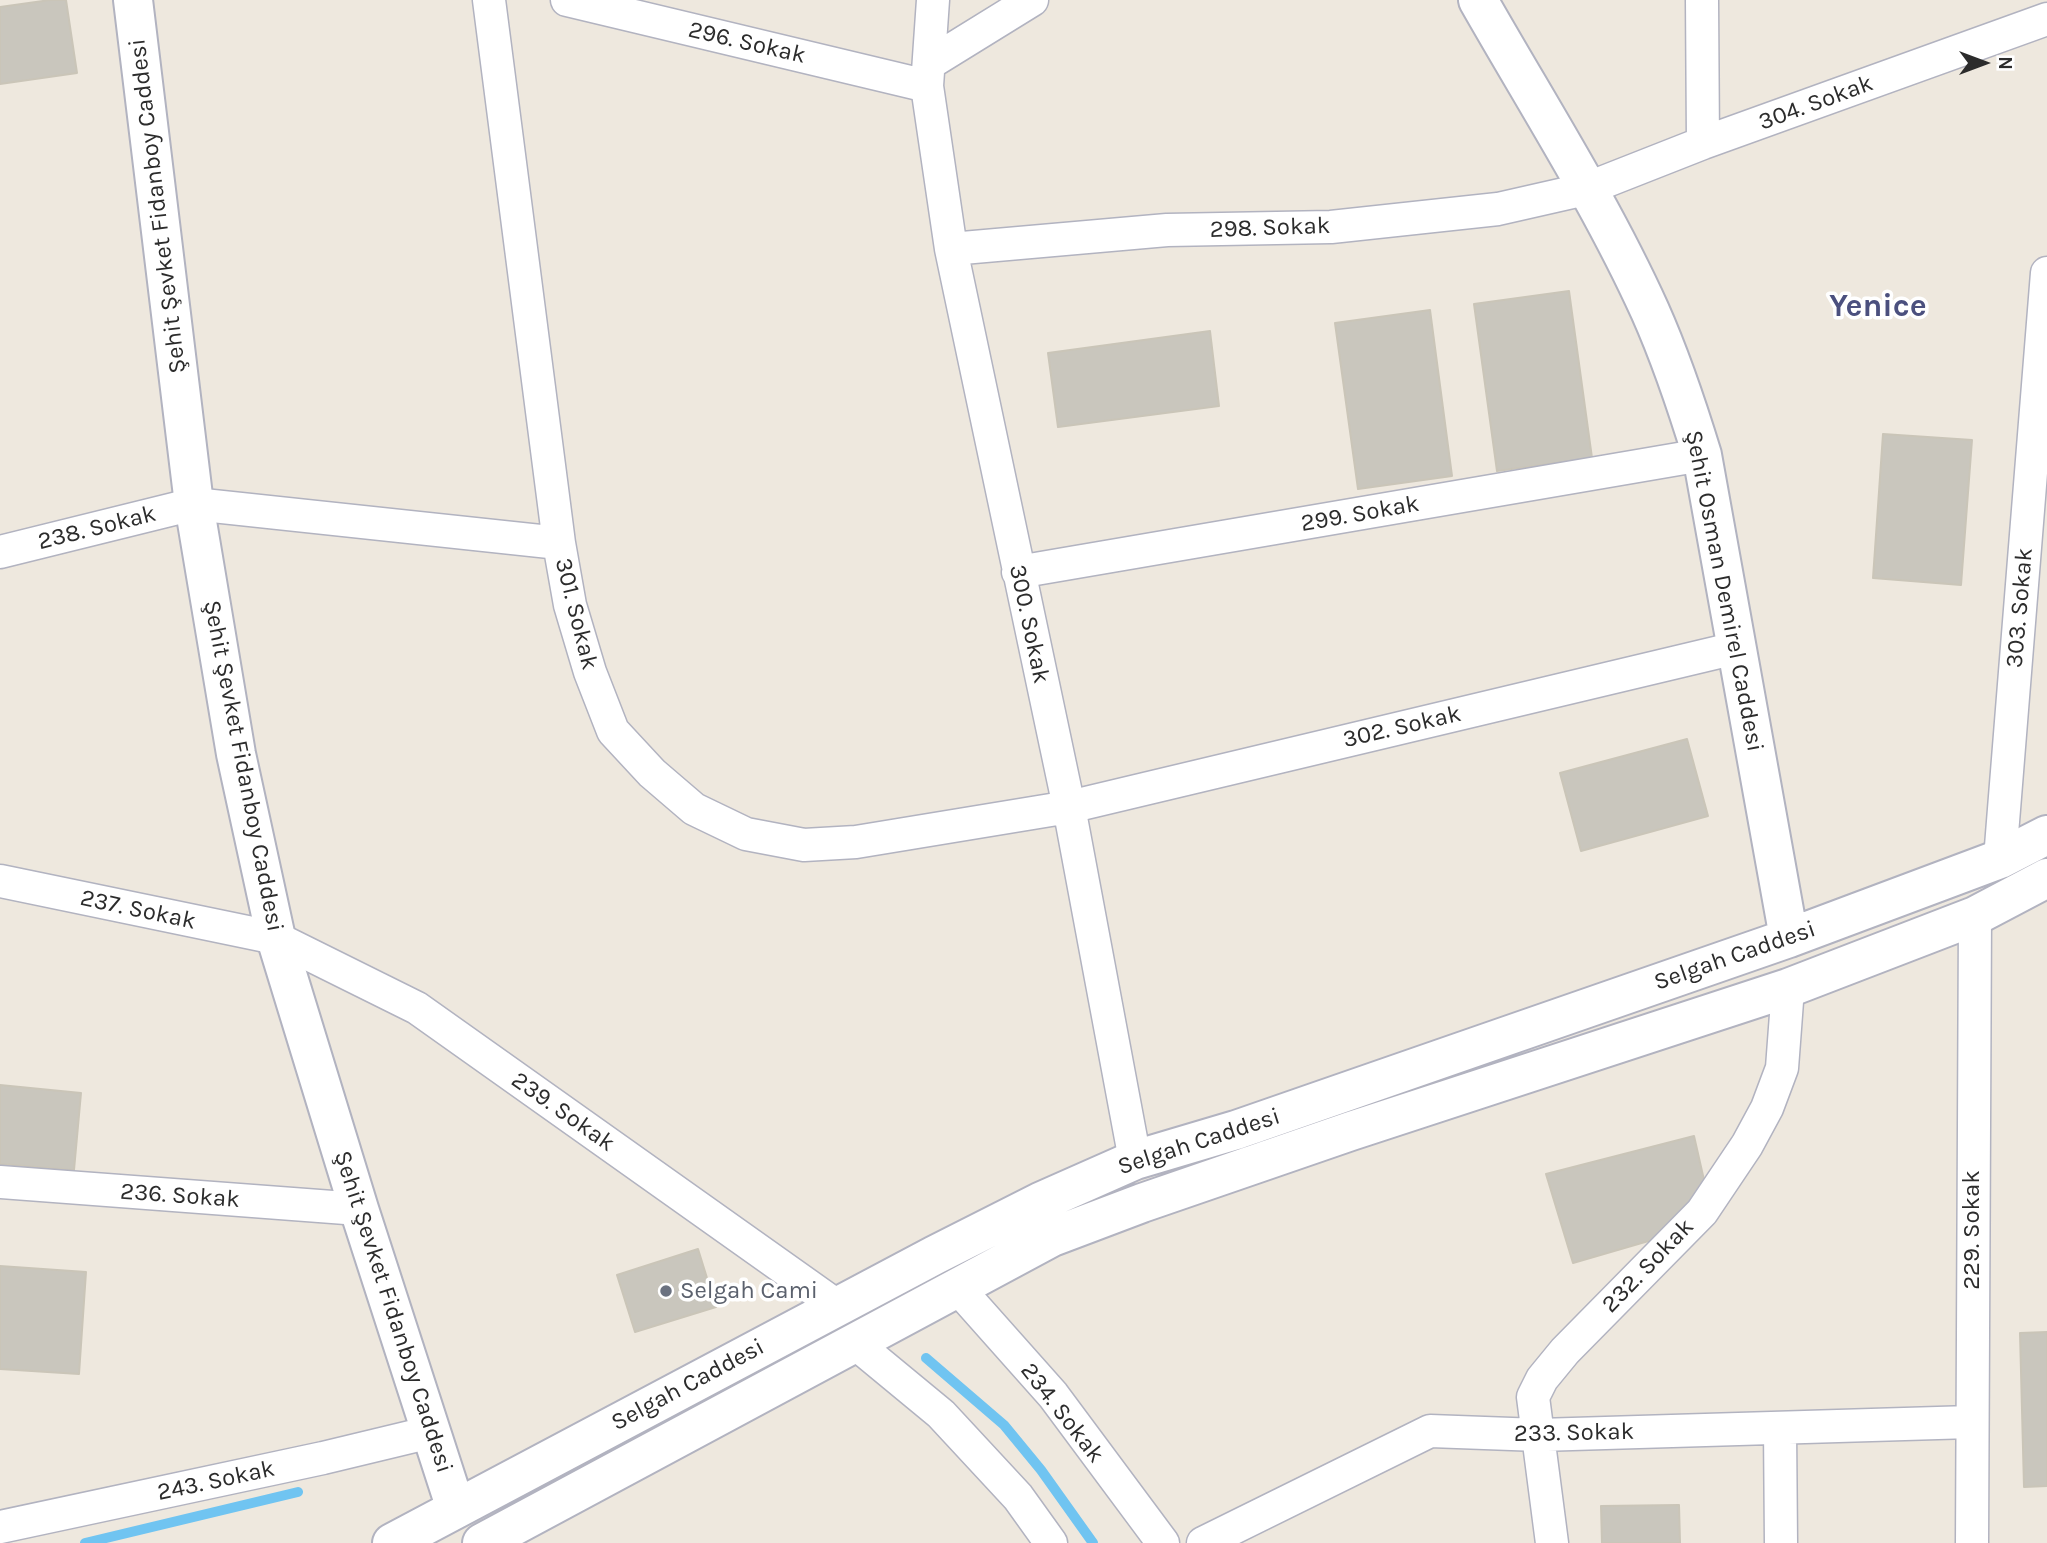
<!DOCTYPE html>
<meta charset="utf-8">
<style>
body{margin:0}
#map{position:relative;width:2047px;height:1543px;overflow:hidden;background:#eee8de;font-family:Karla,sans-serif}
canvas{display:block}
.north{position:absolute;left:1949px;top:28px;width:70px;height:70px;-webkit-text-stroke:5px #fff;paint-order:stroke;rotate:90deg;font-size:19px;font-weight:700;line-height:28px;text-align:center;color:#2c2c2c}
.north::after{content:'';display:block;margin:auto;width:24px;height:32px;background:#2c2c2c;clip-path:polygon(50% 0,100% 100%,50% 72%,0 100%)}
</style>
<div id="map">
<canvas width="2047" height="1543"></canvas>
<div class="north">N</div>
</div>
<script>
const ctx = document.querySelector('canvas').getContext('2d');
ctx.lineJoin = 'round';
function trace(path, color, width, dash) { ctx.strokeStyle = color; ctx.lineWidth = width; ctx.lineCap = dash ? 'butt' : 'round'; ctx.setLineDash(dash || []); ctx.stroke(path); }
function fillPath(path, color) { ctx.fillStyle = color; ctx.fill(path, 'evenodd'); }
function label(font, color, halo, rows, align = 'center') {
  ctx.font = font + ' Karla,sans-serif'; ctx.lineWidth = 7; ctx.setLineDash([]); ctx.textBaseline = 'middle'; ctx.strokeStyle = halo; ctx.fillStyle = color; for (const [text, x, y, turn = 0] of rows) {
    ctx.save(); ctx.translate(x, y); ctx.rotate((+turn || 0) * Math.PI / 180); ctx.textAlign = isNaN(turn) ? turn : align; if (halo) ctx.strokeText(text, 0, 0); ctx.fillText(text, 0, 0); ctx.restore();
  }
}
trace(new Path2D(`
 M926,1358L1004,1425L1041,1470L1093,1543
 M85,1543L298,1492`), '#70c4f1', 10);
const building = new Path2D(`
 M50,0H66L77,73L0,84V7Z
 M1569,291L1592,458L1497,471L1474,304Z
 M1430,310L1452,476L1358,489L1335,323Z
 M1210,331L1219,406L1058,427L1048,353Z
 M1883,434L1972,440L1961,585L1873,578Z
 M1687,739L1708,816L1581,851L1560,773Z
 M0,1085L81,1093L74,1170L0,1164Z
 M1694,1136L1704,1180L1690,1212L1676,1233L1573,1263L1546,1174Z
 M698,1249L716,1307L635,1332L617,1275Z
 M0,1266L86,1272L79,1374L0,1369Z
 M2047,1332V1486L2024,1487L2020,1333Z
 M1679,1505L1680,1543H1602L1601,1506Z`);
fillPath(building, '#c9c6bd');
trace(building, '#cac5b8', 2);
const street = new Path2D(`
 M489,0L559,543L570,605L590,672L613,731L652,773L694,809L746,834L804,845L856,842L1069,807L1736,648
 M567,0L927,86
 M933,0L927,86L951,249L1069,807L1135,1160
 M1702,0L1703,143
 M930,63L1032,0
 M951,249L1167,230L1331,227L1498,209L1586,189L1703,143L2047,19
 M0,552L194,504L559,543
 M1018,572L1702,455
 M2000,859L2047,273
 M0,881L276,938L417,1008L837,1306
 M0,1182L359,1209
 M957,1287L1053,1395L1163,1543
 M855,1343L941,1414L1018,1497L1051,1543
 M1780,1428L1781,1543
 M0,1527L323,1458L431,1432
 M1203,1543L1430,1431L1539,1435L1971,1422
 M1552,1543L1533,1397L1542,1379L1565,1351L1702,1212L1747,1145L1767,1108L1782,1068L1788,988
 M1972,1543L1975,916`);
const secondary = new Path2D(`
 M133,0L194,504L236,754L276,938L359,1209L456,1509
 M1478,0C1536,102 1601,203 1650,311C1671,358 1687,406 1702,455L1789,938
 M392,1543L935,1255L1040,1202L1135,1160L1236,1130L1789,938L2000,859L2047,835
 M482,1543L1052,1237L1142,1203L1351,1131L1788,988L1975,916L2047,878`);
trace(street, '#b2b3c0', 35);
trace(secondary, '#b2b3c0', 42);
trace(street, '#fff', 32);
trace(secondary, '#fff', 38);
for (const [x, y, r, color] of [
 [666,1291,7,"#6b7280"]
]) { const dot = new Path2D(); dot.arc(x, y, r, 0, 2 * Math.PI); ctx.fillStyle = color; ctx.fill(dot); trace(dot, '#fff', 2.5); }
label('24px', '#2c2c2c', '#fff', [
 ["296. Sokak",747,43,13],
 ["304. Sokak",1816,103,-20],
 ["Şehit Şevket Fidanboy Caddesi",158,206,-97],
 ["298. Sokak",1270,228,-2],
 ["299. Sokak",1360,514,-10],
 ["238. Sokak",97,528,-14],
 ["Şehit Osman Demirel Caddesi",1724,591,79],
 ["303. Sokak",2020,608,-85],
 ["301. Sokak",576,614,76],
 ["300. Sokak",1029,624,78],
 ["302. Sokak",1402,727,-13],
 ["Şehit Şevket Fidanboy Caddesi",243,766,79],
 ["237. Sokak",138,910,12],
 ["Selgah Caddesi",1735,956,-19],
 ["239. Sokak",563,1112,35],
 ["Selgah Caddesi",1199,1142,-18],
 ["236. Sokak",180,1196,4],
 ["229. Sokak",1972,1230,-90],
 ["232. Sokak",1648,1266,-46],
 ["Şehit Şevket Fidanboy Caddesi",393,1312,72],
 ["Selgah Caddesi",688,1385,-28],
 ["234. Sokak",1062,1413,52],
 ["233. Sokak",1574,1433,-1],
 ["243. Sokak",216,1481,-12]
]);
label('24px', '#5b616d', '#fff', [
 ["Selgah Cami",680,1291]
], 'left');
label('bold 32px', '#4b507e', '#fff', [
 ["Yenice",1878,307]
]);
</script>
